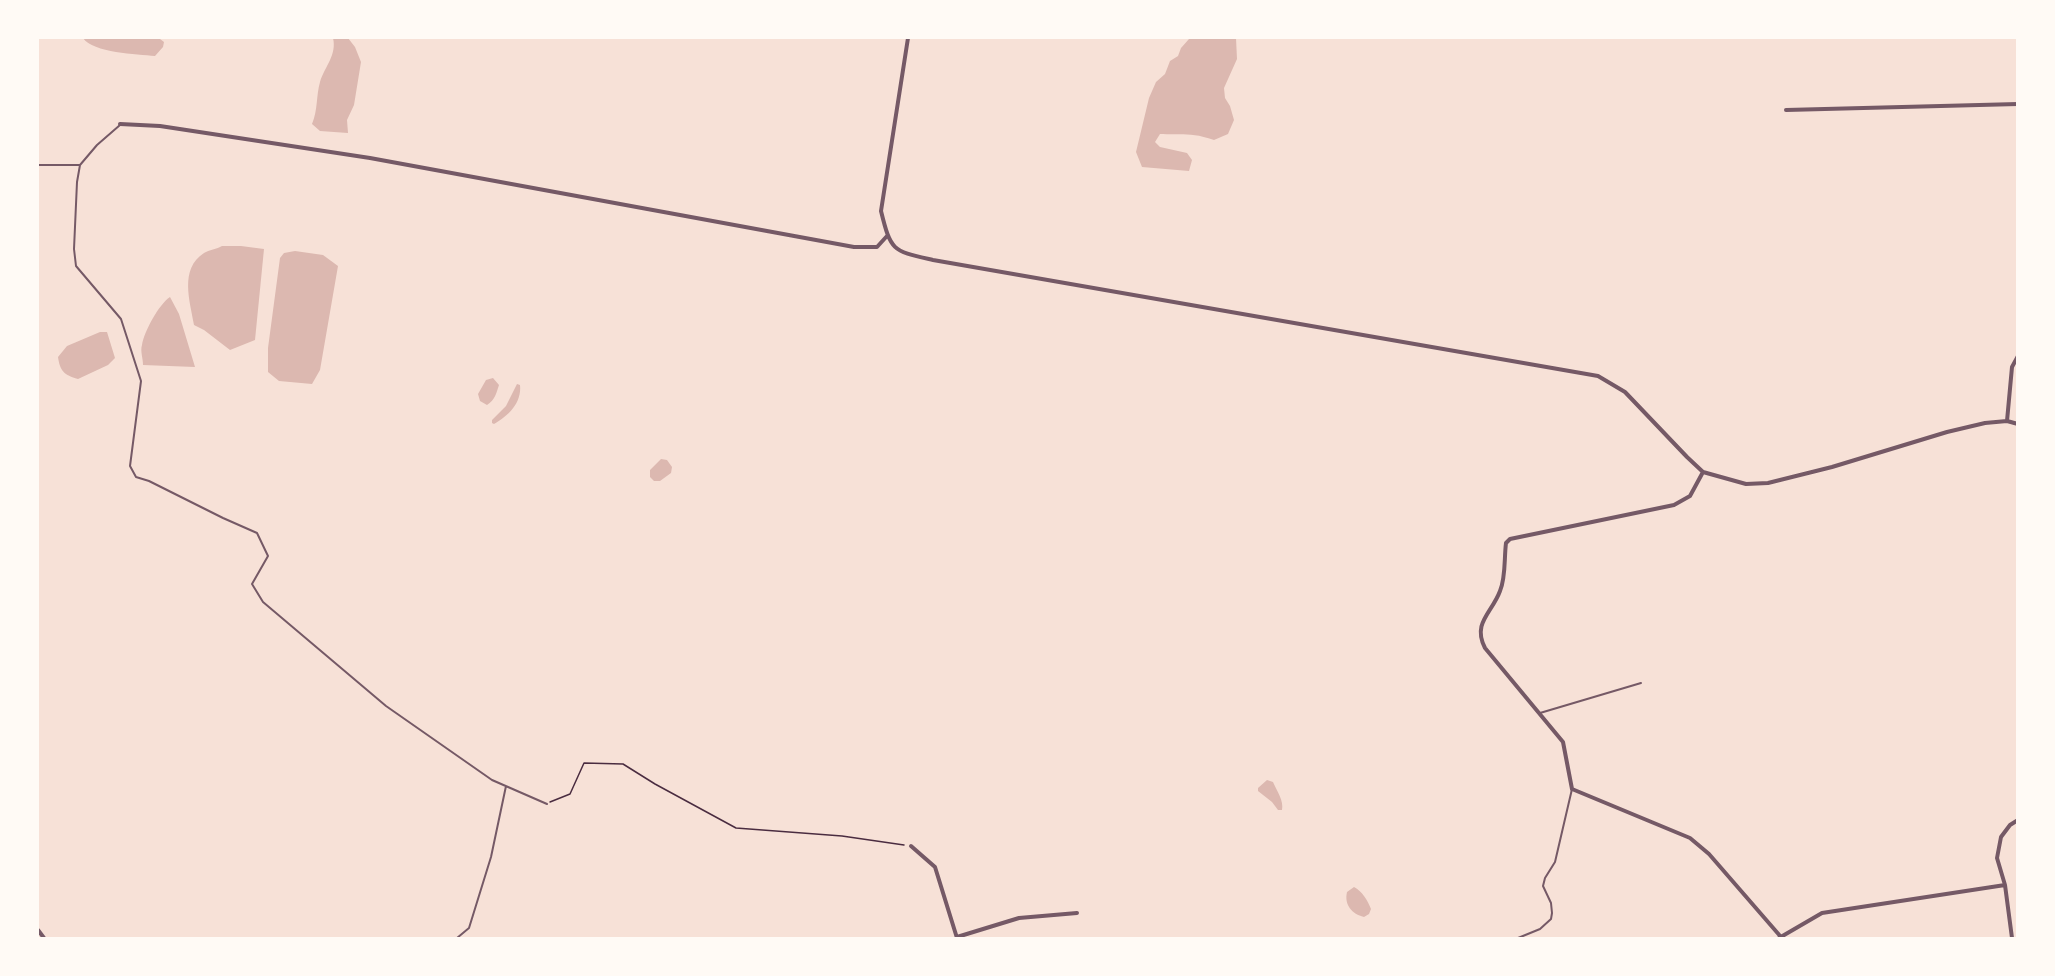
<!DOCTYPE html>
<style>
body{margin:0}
#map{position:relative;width:2055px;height:976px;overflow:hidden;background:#f7e1d7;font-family:"Varela Round",sans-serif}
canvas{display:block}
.frame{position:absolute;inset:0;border:39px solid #fffaf5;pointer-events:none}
</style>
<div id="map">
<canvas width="2055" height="976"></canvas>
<div class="frame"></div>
</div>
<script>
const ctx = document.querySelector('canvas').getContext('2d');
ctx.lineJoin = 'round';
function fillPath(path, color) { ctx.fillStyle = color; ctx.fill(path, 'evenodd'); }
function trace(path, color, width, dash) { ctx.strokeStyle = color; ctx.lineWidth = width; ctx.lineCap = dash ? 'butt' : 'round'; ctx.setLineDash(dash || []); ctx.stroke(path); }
fillPath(new Path2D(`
 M83,38H150L160,39L164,42L163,47L155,56C137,54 93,53 83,38Z
 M333,38H348L355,47L361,62L354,105L347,120L348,133L320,131L312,124C318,110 316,96 320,82C325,66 337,55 333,38Z
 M1193,38H1236L1237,59L1224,88L1225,98L1230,106L1234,120L1228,134L1214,140C1191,132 1183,135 1160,134L1155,142L1160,147L1187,153L1192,160L1189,171L1142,167L1136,152L1149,98L1156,82L1165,74L1170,61L1178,56L1181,48L1189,39Z
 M222,246H241L264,249L255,340L230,350L204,330L194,325C190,301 179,269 204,253C209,250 217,249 222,246Z
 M295,251L323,255L338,266L320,370L312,384L279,381L268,372V348L280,258L284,253Z
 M170,297L179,314L195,367L143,365C143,358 140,351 142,345C144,332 159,304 170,297Z
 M100,332H107L115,358L108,365L78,379C64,375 60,371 58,357L67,346Z
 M493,378L499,385C496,394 495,400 487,405L480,401L478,394L486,380Z
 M517,384L520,385C522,403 508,416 494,424L492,423V420L506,406Z
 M661,459L667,460L672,467L671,473L660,481H654L650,477V470Z
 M1267,780L1273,782C1277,791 1284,801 1282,810H1278L1272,802L1258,791V788Z
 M1354,887C1362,891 1368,901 1371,909L1369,914L1364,917C1352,914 1344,905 1347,892Z`), '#dcb8b0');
trace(new Path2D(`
 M550,802L570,794L584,763L623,764L655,784L736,828L842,836L904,845`), '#4a2c40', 1.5);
trace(new Path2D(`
 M120,125L97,145L80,165L77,182L74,249L76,266L121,319L141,381L130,466L136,477L149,481L223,518L257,533L268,556L252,584L263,602L386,706L492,780L547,804
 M38,165H80
 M1540,713L1641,683
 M457,938L469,928L491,857L506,786
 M1518,938L1540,929L1551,919L1552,913L1551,903L1543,886L1545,878L1555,862L1572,789`), '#755966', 2);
trace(new Path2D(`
 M908,38L881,211C891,252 893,251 933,260L1598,376L1625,392L1687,457L1703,472L1746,484L1768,483L1832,467L1947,432L1985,423L2007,421L2018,424
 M1786,110L2018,104
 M120,124L160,126L370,158L854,247H877L887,236
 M2007,421L2012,367L2018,356
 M1703,472L1690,496L1674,505L1510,539L1506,543C1504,558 1506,577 1500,591C1492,613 1472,623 1485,648L1563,742L1572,789L1690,838L1709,854L1781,937
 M911,846L935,867L957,938
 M38,930L44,938
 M957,937L1019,918L1077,913
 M1779,938L1822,913L2005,885
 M2012,938L2005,885L1997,858L2001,837L2010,825L2018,820`), '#755966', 4);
</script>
